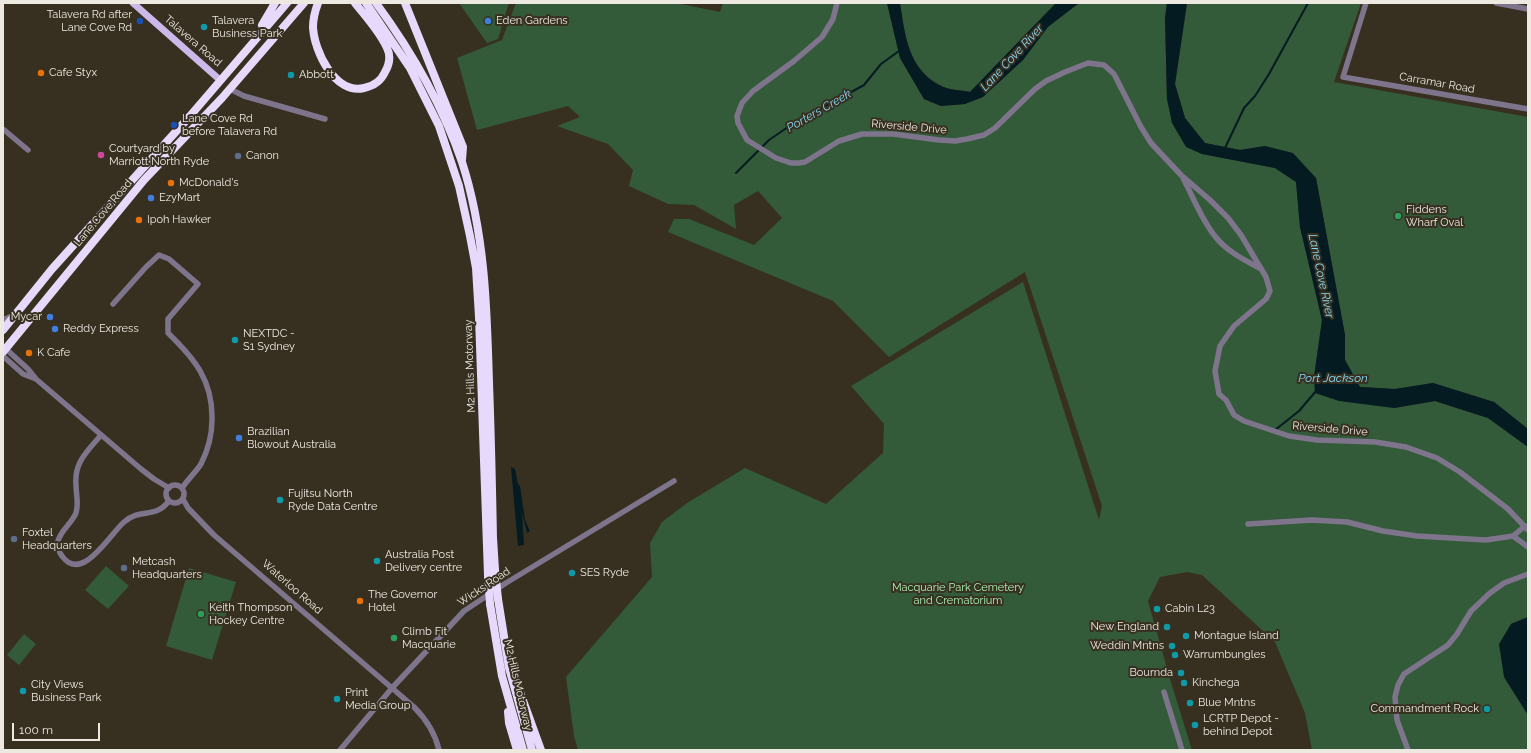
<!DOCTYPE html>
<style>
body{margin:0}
#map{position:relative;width:1531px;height:753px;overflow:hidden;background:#373021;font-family:Raleway,sans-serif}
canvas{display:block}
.frame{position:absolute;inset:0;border:4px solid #ede9e0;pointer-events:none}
.scale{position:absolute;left:12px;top:723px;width:88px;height:18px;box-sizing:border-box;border:2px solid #ede9e0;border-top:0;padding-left:5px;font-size:12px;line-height:14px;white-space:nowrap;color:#ede9e0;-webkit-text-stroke:3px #373021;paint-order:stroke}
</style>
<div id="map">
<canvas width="1531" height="753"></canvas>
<div class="frame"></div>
<div class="scale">100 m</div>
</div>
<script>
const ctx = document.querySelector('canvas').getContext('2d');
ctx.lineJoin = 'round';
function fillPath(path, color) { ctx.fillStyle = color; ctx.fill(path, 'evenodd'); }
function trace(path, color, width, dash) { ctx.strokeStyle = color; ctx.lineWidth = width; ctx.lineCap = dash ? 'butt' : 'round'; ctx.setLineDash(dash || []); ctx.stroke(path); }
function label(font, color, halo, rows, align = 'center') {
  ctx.font = font + ' Raleway,sans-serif'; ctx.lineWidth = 4; ctx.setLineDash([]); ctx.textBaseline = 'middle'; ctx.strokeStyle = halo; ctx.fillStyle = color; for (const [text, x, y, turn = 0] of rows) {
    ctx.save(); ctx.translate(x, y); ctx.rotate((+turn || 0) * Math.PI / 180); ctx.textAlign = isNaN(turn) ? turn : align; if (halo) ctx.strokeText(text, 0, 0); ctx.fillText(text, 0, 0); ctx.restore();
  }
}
fillPath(new Path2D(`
 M459,3H509L498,39L487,43Z
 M516,3H676L720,12L723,3H887L900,58L924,99L941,106L965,104L1023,60L1047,27L1079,3H1167L1165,18L1167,99L1186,146L1202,154L1275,168L1296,182L1300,227L1322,320L1314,377L1394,408L1435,401L1488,418L1528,447V617L1511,624L1504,677L1528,715V750H1312L1305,713L1275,642L1202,575L1187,572L1160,577L1148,601L1170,679L1192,750H578L574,736L566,677L652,577L650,543L662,522L687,503L745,468L826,504L883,453L884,424L851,386L1023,282L1099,520L1102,506L1025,272L889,357L833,301L668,232L674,219H689L754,245L782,218L758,191L734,205L736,229L694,205L668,204L629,186L633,170L608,144L557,126L580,117L568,106L477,130L457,58L502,40Z
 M900,3H1056L970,92C961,90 948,90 940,85C908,69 905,35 900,3Z
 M1187,3H1361L1334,82L1528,117V429L1494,402L1433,383L1395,389L1360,387L1345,360V335L1316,178L1265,146L1240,150L1205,143L1185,118L1175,84Z
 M106,566L129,586L108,609L85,590Z
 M189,568L236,582L212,660L166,646Z
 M24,634L36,644L19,665L7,655Z`), '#335a39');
fillPath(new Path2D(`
 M887,3H900C905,35 908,68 939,85C948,90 960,90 970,92L1056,3H1079L1048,27L1023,60L983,97L965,104L941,106L924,99L900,58Z
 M1167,3H1187L1175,84L1185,118L1205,143L1240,150L1265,146L1293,153L1316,178L1345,335V360L1360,387L1395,389L1433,383L1494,402L1528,429V447L1488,418L1435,401L1394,408L1339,401L1315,393L1314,377L1322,320L1300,227L1296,182L1275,168L1202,154L1186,147L1172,123L1167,99L1165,18Z
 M511,467L515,469L518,484L520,486L525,520L530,531L527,533L522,513L524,545L518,546Z
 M1528,617V715L1504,677L1499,644L1511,624Z`), '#041b22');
trace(new Path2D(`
 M1225,148L1244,108L1255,96L1269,74L1308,3
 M736,173L769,140L791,125L864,85L881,64L899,51
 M1275,430L1299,411L1316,391`), '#041b22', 2);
trace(new Path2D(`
 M837,3L833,19L822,37L794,61L753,91L742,103L737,116L738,123L747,140L776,158L791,163H799L805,162L839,141L862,134H893L939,140L955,141L967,139L984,135L995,128L1035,89L1046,81L1065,72L1088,63L1104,65L1114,74L1141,127L1151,143L1181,175L1210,200L1228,218L1241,235L1266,277L1270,291L1266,299L1234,326L1220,346L1215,371L1219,394L1226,400L1234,415L1244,421L1289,436L1317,440L1375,442L1406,447L1437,458L1460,472L1508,509L1528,530
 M1366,3L1343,77L1528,109
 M1496,3L1528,9
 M230,89L244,96L325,119
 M3,129L28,150
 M1183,178C1193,197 1201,218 1214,235C1226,251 1244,260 1261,269
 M113,304L146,267L159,255L169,259L198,284L168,319V333C195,359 213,381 212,420C212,435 208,450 201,464C196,472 188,479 182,488
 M3,320L14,315
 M6,349L28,369L36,379L141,469L154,479L169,488
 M3,356L23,374L36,379
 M101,435C87,452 74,462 76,485C76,494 79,504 76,513C72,523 61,530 58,541C57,546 59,552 62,556C82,584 110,534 124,522C141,507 154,520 169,501
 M166 494a9 9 0 1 1 18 0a9 9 0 1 1-18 0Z
 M183,499L188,508L214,535L414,707C426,719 435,733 439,750
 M1248,524L1312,520L1347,522L1383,531L1417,536L1486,540L1513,536L1525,526
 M1513,536L1528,547
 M1164,692L1182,750
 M340,750L392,688L464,611L506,583L674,481
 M1408,750L1397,720L1395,697L1398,685L1404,674L1448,645L1457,634L1471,611L1490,593L1504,583L1528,574`), '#7e758c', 5.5);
trace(new Path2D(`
 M133,3L220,80`), '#ccb9e9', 7);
trace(new Path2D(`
 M318,3C315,11 313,19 313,27C314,51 335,95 364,88C374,86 381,81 385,72C389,65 391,56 387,48C380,32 366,17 355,3
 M366,3L410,68L439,126L459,186L470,236L476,268L479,317L488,575
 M376,3C412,52 442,104 462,162C485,233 487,309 489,383C491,435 492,486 493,538L495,570
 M405,3L463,147L462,160
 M262,25L275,3
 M3,330L52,269L190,116L287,3
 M3,352L144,180L222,98L304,3
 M498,599L509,668L532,750
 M490,604L502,676L523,750
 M516,681L541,750
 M508,712L509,723L517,750`), '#e6d9fb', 8);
trace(new Path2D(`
 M495,570L498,599
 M488,575L490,604`), '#e6d9fb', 8);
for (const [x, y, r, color] of [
 [140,21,4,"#1a4fb4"],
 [488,21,4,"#3f7fe0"],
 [204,27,4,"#0f9aa8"],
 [41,73,4,"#e8710a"],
 [291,75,4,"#0f9aa8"],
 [174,125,4,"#1a4fb4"],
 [101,155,4,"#d1479c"],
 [238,156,4,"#5c6f8a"],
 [171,183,4,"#e8710a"],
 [151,198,4,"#3f7fe0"],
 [1398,216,4,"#2e9e5b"],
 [139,220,4,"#e8710a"],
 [50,317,4,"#3f7fe0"],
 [55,329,4,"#3f7fe0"],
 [235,340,4,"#0f9aa8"],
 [29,353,4,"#e8710a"],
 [239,438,4,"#3f7fe0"],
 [280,500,4,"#0f9aa8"],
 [14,539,4,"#5c6f8a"],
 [377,561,4,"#0f9aa8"],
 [124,568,4,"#5c6f8a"],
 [572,573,4,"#0f9aa8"],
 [360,601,4,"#e8710a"],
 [1157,609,4,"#0f9aa8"],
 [201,614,4,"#2e9e5b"],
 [1167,627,4,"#0f9aa8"],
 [1186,636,4,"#0f9aa8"],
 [394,638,4,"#2e9e5b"],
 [1172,646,4,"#0f9aa8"],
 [1175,655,4,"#0f9aa8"],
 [1181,673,4,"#0f9aa8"],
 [1184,683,4,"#0f9aa8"],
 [23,691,4,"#0f9aa8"],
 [337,699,4,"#0f9aa8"],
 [1190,703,4,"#0f9aa8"],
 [1487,709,4,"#0f9aa8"],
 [1195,725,4,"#0f9aa8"]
]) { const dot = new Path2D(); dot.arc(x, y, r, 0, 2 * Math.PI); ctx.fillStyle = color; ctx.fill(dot); trace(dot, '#373021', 1.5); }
label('11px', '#ede9e0', '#373021', [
 ["Talavera Rd after",132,15,"right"],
 ["Lane Cove Rd",132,28,"right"],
 ["Talavera",212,21],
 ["Business Park",212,34],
 ["Eden Gardens",496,21],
 ["Cafe Styx",49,73],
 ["Abbott",299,75],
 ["Lane Cove Rd",182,119],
 ["before Talavera Rd",182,132],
 ["Courtyard by",109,149],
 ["Marriott North Ryde",109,162],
 ["Canon",246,156],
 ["McDonald's",179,183],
 ["EzyMart",159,198],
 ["Fiddens",1406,210],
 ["Wharf Oval",1406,223],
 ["Ipoh Hawker",147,220],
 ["Mycar",42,317,"right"],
 ["Reddy Express",63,329],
 ["NEXTDC -",243,334],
 ["S1 Sydney",243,347],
 ["K Cafe",37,353],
 ["Brazilian",247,432],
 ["Blowout Australia",247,445],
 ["Fujitsu North",288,494],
 ["Ryde Data Centre",288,507],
 ["Foxtel",22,533],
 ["Headquarters",22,546],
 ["Australia Post",385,555],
 ["Delivery centre",385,568],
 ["Metcash",132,562],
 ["Headquarters",132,575],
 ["SES Ryde",580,573],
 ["The Governor",368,595],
 ["Hotel",368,608],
 ["Keith Thompson",209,608],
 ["Hockey Centre",209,621],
 ["Cabin L23",1165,609],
 ["New England",1159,627,"right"],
 ["Climb Fit",402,632],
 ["Macquarie",402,645],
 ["Montague Island",1194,636],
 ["Weddin Mntns",1164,646,"right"],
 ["Warrumbungles",1183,655],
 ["Bournda",1173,673,"right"],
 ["Kinchega",1192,683],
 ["City Views",31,685],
 ["Business Park",31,698],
 ["Print",345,693],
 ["Media Group",345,706],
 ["Blue Mntns",1198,703],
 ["Commandment Rock",1479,709,"right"],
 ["LCRTP Depot -",1203,719],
 ["behind Depot",1203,732]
], 'left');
label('11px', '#ede9e0', '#373021', [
 ["Talavera Road",193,41,41],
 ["Carramar Road",1437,83,10],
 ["Riverside Drive",909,127,5],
 ["Lane Cove Road",103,213,-50],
 ["M2 Hills Motorway",470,366,-92],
 ["Riverside Drive",1330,429,5],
 ["Waterloo Road",292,587,41],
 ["Wicks Road",484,587,-34],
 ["M2 Hills Motorway",518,685,77]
]);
label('11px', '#aaf2b3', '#373021', [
 ["Macquarie Park Cemetery",958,588],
 ["and Crematorium",958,601]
]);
label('italic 12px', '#87d9f5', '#373021', [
 ["Lane Cove River",1012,58,-47],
 ["Porters Creek",819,111,-30],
 ["Lane Cove River",1321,276,78],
 ["Port Jackson",1333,378]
]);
</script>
